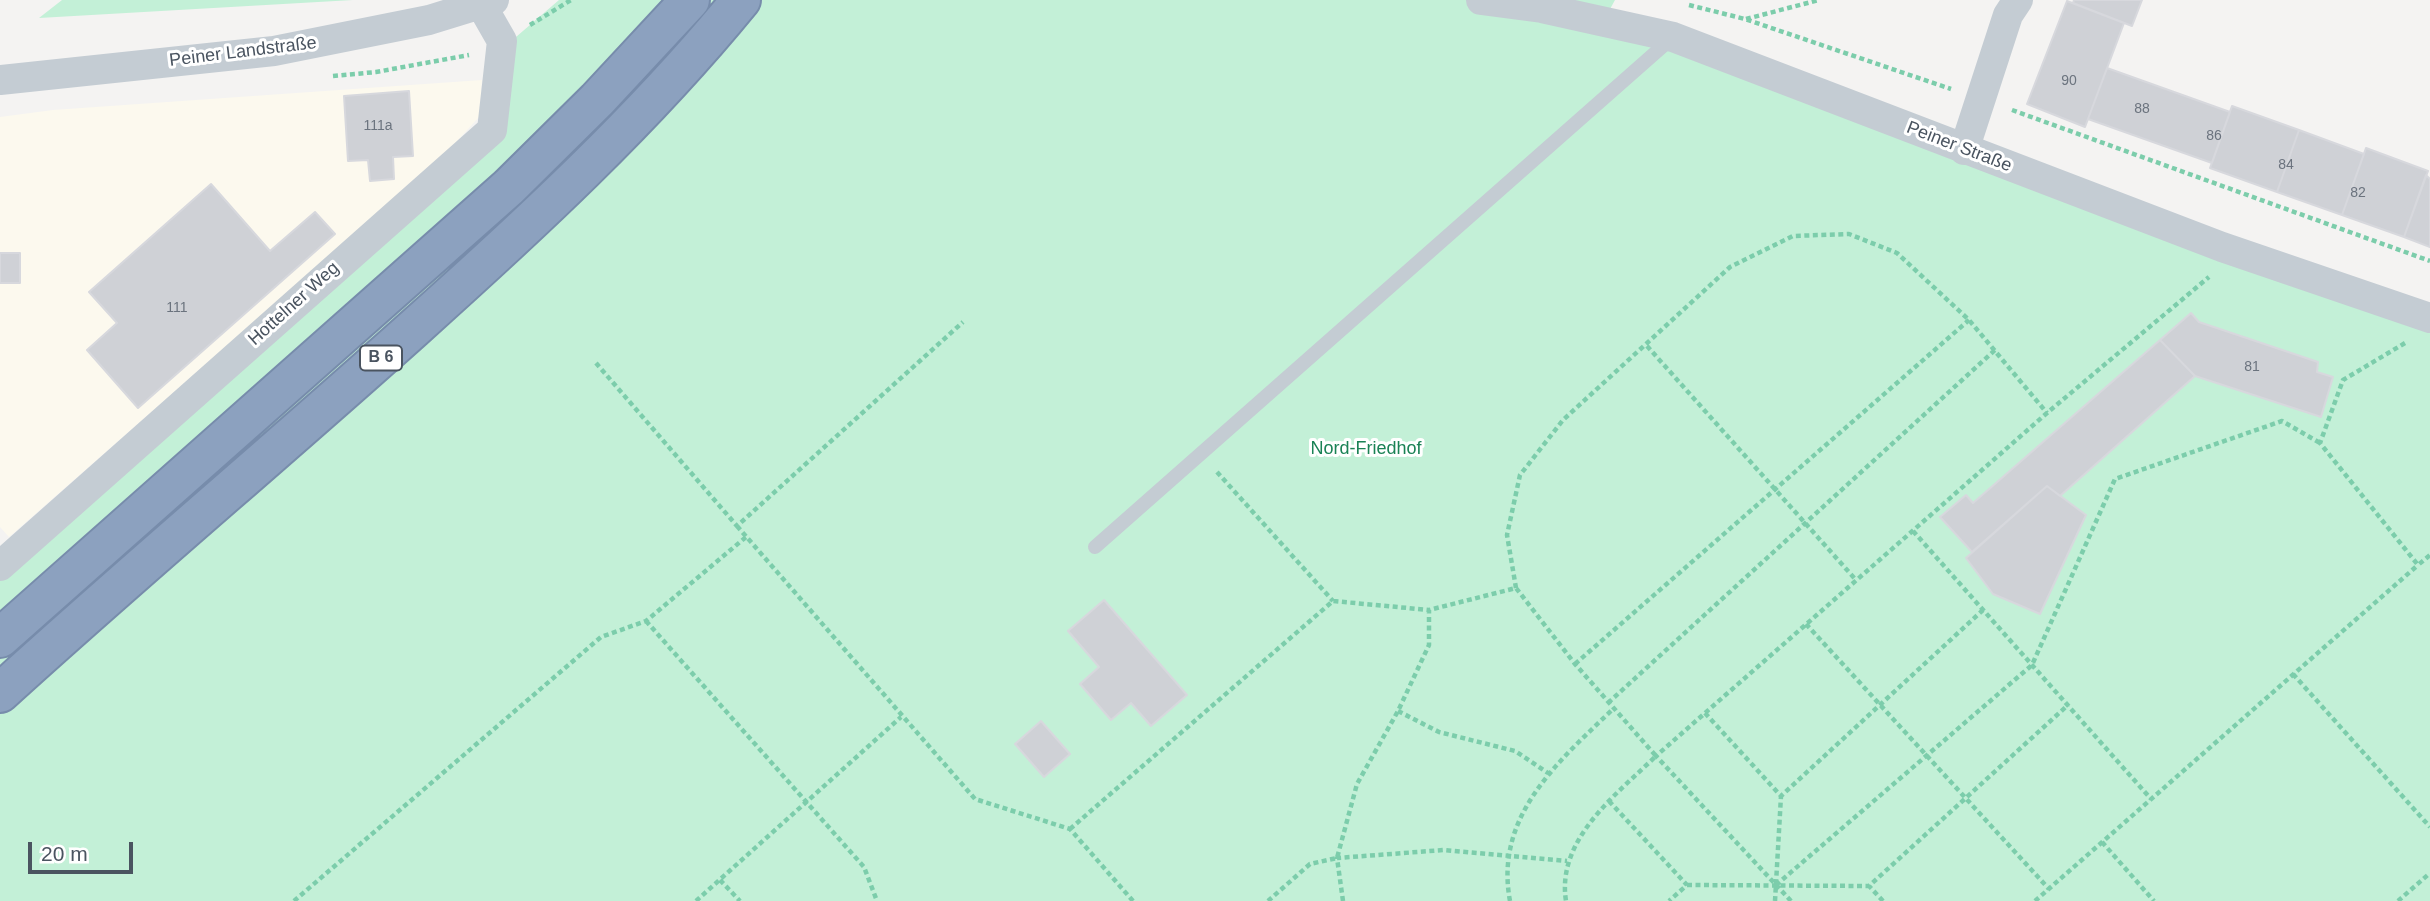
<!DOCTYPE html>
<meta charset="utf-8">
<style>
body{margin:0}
#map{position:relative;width:2430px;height:901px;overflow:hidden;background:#f4f3f2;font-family:Helvetica,sans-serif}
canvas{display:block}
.scale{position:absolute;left:28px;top:842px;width:105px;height:32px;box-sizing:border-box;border:4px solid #4a5460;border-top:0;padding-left:9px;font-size:21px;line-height:24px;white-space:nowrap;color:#4a5460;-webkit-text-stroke:5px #fff;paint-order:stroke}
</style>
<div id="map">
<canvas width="2430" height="901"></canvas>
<div class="scale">20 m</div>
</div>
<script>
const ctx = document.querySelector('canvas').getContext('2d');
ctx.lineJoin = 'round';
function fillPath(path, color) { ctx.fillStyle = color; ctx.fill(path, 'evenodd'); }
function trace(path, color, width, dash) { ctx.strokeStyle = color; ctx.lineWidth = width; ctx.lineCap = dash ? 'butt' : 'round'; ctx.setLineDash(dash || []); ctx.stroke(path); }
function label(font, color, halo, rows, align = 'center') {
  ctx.font = font + ' Helvetica,sans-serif'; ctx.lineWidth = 6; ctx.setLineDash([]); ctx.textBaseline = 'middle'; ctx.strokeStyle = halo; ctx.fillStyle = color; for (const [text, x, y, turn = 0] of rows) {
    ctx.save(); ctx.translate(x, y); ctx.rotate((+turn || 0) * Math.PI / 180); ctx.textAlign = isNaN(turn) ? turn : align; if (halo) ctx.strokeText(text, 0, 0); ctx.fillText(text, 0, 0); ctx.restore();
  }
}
fillPath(new Path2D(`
 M482,80L479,117L446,153L9,537L0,527V117L53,110Z`), '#fcf9ee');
fillPath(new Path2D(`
 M62,0H353L39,18Z
 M559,0H1615L1598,31L1672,44L2430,321V901H0V576L500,133L509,43Z`), '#c3f0d7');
const building = new Path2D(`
 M2074,0H2142L2132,26L2073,3Z
 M2067,1L2124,23L2085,127L2027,104Z
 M2107,68L2230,112L2212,163L2088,119Z
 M409,91L413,156L393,157L394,179L370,181L368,160L348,161L344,96Z
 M2232,106L2299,130L2277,192L2210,168Z
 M2299,130L2364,154L2342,215L2277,192Z
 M2366,148L2428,171L2404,237L2342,215Z
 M2426,175L2430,179V247L2404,237Z
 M211,184L270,251L315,212L335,234L138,408L87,350L117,323L89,292Z
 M0,253H20V283H0Z
 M2191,313L2199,322L2318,362L2317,372L2333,377L2321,417L2195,376L2160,340Z
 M2160,340L2195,376L2060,496L2047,486L1972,552L1940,517L1966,495L1973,503Z
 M2047,486L2086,515L2040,614L1993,594L1966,558Z
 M1104,600L1187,695L1151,726L1131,703L1111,720L1080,684L1099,667L1068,631Z
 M1041,721L1070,754L1044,777L1015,744Z`);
fillPath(building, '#cfd1d6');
trace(building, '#d7d8dd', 2);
const highway = new Path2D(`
 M0,638L509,187L597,100L690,0
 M0,693C135,570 276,452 413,329C528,226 643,120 741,0`);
trace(highway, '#778cab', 42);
trace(new Path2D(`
 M1689,5L1745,19L1951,89
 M1746,19L1819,0
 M530,25L571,0
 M333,76L376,72L469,55
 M2012,110L2430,261
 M2405,343L2343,380L2320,443L2418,565L2430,555
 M1647,346L1856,580
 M596,363L737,526L963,322
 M1217,472L1333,601
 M737,526L975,799L1070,829L1133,901
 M1913,531L2151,799
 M1516,588L1507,535L1520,475L1563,420L1730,267L1793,236L1849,234L1897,253L1969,320L2047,413
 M646,621L864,867L877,901
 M1806,624L2049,889
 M1575,664L1969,320
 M2293,674L2430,827
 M1608,703L1995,350
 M1398,711L1439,732L1515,751L1548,773
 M1705,713L1781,796L1983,610
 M1609,801L1687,885L1669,901
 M1070,829L1333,601L1429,610
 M2102,842L2154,901
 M720,880L740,901
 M1687,885L1869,886
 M1776,885L2032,665L2115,479L2282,421L2320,443
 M294,901L601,637L646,621L746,537
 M696,901L901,717
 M1268,901L1310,864L1337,858L1357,784L1398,711L1429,645V610L1516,588L1575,664L1656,756C1617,794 1556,839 1566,901
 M1343,901L1337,858L1444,850L1567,861
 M1510,901C1494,816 1558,762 1613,709
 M1775,901L1781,796
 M1791,901L1656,756L2047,413L2209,277
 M1883,901L1869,886L2068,705
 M2035,901L2418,565
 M2398,901L2430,873`), '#7ccdab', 4.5, [5, 3.5]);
trace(new Path2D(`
 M1095,547L1672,38`), '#c4ccd3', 14);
trace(new Path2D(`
 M1481,0L1542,8L1673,37L2222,247L2430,318
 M0,80L274,51L429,20L494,0
 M1964,150L2008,15L2018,0
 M0,566L492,130L502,41L482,6`), '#c4ccd3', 30);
trace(highway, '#8ca1bf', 38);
label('14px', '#6b737e', null, [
 ["90",2069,81],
 ["88",2142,109],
 ["111a",378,126],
 ["86",2214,136],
 ["84",2286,165],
 ["82",2358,193],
 ["111",177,308],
 ["81",2252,367]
]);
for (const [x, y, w] of [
 [381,358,42]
]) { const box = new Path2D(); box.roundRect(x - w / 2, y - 12.5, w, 25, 5); ctx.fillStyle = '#fff'; ctx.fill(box); trace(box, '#4a5460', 2); }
label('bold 16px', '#4a5460', null, [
 ["B 6",381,358]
]);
label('18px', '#4a5460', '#fff', [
 ["Peiner Landstraße",243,52,-7],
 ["Peiner Straße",1959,147,21],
 ["Hottelner Weg",294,304,-42]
]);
label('18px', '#1a8255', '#fff', [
 ["Nord-Friedhof",1366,449]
]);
</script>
